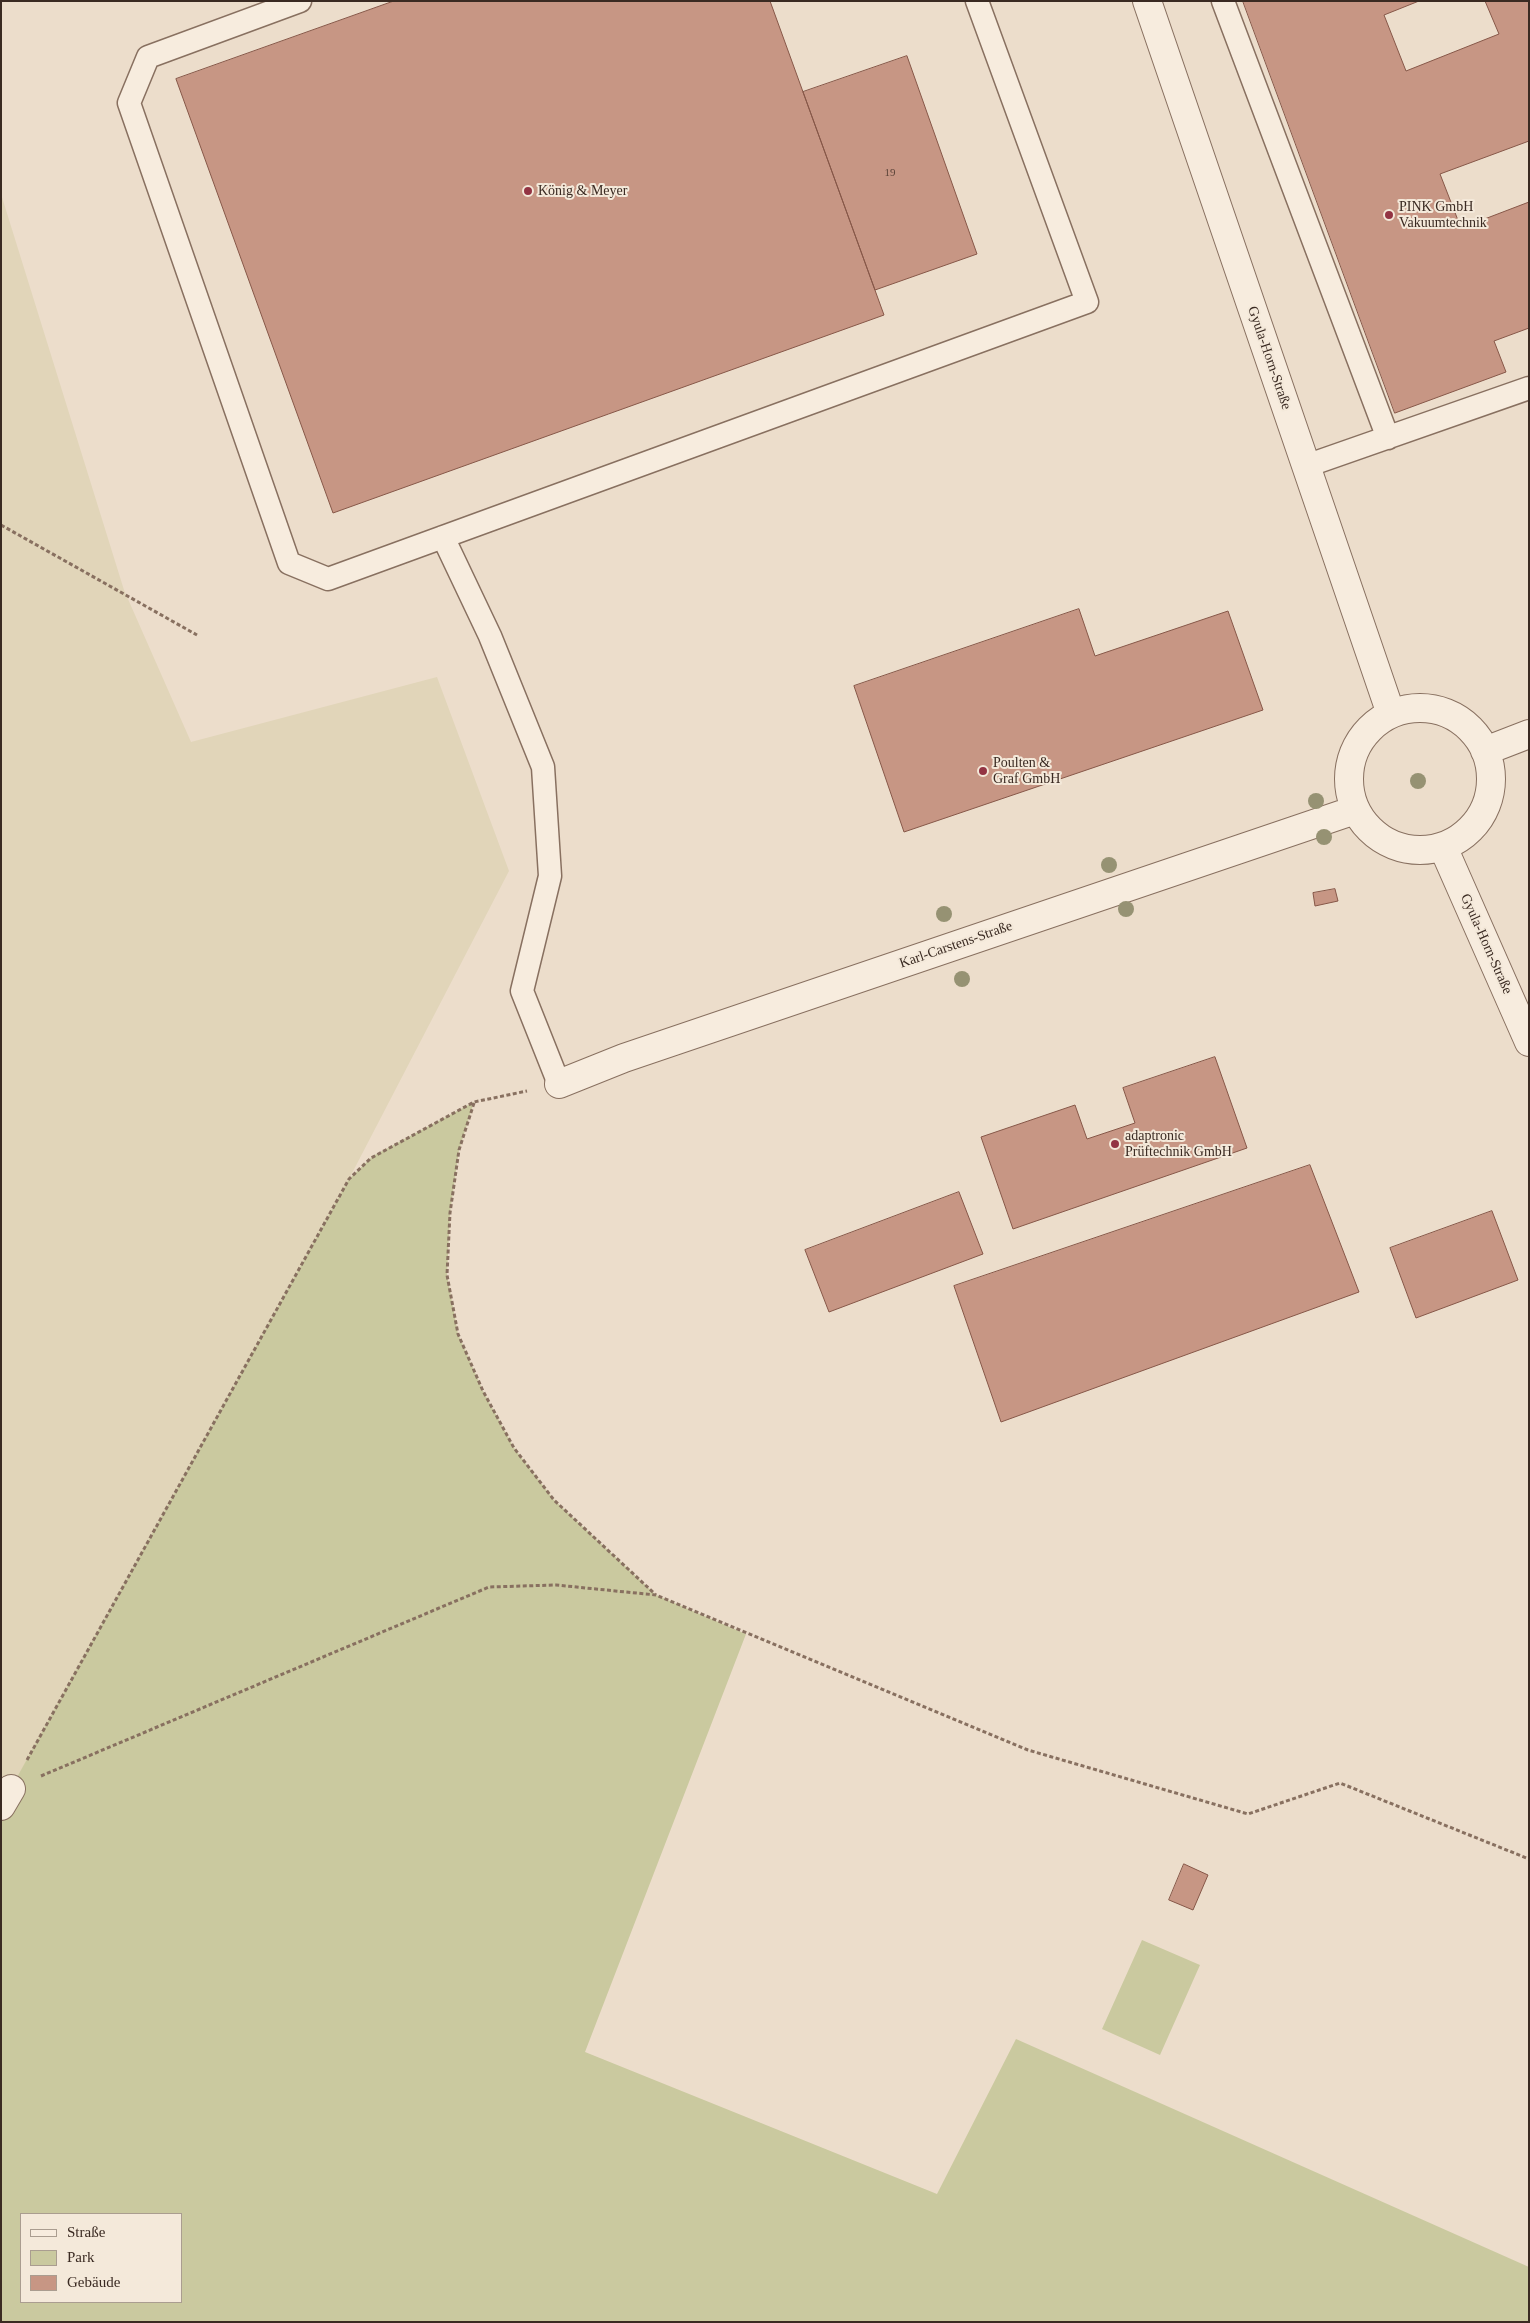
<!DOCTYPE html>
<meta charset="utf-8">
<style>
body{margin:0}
#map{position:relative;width:1530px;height:2323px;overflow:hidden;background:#ecddcb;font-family:"Times New Roman",serif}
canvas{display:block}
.frame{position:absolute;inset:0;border:2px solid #3a2a22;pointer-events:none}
.legend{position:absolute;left:20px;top:2213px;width:162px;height:90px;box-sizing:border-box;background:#f4e9da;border:1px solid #aa9d90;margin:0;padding:6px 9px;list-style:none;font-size:15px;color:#3a2a22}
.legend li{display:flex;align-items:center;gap:10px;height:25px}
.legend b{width:25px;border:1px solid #aa9d90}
</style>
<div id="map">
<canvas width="1530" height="2323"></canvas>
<div class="frame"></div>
<ul class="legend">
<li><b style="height:6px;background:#f7ecde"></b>Straße</li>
<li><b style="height:14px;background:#cac99f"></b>Park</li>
<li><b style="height:14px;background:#c79684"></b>Gebäude</li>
</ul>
</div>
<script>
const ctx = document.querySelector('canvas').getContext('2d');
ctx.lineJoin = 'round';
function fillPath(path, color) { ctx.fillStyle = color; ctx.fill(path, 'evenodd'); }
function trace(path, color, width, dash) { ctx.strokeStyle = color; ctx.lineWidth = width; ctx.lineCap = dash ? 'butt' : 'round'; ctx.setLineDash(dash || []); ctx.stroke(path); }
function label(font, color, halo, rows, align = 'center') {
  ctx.font = font + ' "Times New Roman",serif'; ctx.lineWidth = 4; ctx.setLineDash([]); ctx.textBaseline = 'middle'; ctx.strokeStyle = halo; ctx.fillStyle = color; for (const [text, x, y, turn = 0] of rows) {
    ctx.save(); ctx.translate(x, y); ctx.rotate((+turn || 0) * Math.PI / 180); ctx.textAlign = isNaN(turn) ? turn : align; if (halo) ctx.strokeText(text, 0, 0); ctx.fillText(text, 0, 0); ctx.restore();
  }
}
fillPath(new Path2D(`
 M1,194L124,590L191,742L437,677L509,871L349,1179L11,1789L1,1785Z`), '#e1d5b9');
fillPath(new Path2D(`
 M474,1102L459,1150L450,1213L447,1275L458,1334L483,1391L514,1448L554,1500L656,1595L746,1634L585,2052L937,2194L1016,2039L1529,2267V2322H1V1785L11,1788L349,1179L373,1156ZM21,2214H181V2302H21Z
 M1142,1940L1200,1965L1160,2055L1102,2029Z`), '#cac99f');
const building = new Path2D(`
 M394,1H770L884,315L333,513L176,79Z
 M1243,1H1419L1384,15L1406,71L1499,34L1485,1H1529V141L1440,174L1461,228L1529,202V328L1494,341L1506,372L1395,413Z
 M907,56L977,254L875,290L803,92Z
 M1079,609L1095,656L1228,611L1263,710L904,832L854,686Z
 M1335,889L1338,901L1315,906L1313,893Z
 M1215,1057L1247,1148L1013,1229L981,1137L1075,1105L1087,1139L1135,1123L1123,1088Z
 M1310,1165L1359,1292L1001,1422L954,1286Z
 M959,1192L983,1254L829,1312L805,1250Z
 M1492,1211L1518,1280L1416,1318L1390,1248Z
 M1184,1864L1208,1875L1193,1910L1169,1900Z`);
fillPath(building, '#c79684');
trace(building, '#865748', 1);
const lane = new Path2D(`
 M300,1L148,57L129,103L289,563L328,579L1087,302L977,1
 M1223,1L1388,438
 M1306,466L1529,388
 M443,537L490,636L543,767L550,876L522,991L559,1084`);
const street = new Path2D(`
 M1147,1L1391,714
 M1349 779a71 71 0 1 1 142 0a71 71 0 1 1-142 0Z
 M1485,751L1529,734
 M1443,847L1529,1042
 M559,1084L624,1058L1355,810
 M1,1806L11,1789`);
trace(lane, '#887060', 25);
trace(street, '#887060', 30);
trace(new Path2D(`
 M1,525L197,635
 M474,1103L459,1150L450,1213L447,1275L458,1334L483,1391L514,1448L554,1500L656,1595
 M27,1760L349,1179L371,1158L474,1102L527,1091
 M41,1776L489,1587L556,1585L656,1595L1028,1750L1248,1814L1340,1783L1529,1859`), '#887060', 3, [4, 2.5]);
trace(lane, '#f7ecde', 22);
trace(street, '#f7ecde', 28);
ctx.fillStyle = '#969273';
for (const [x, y] of [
 [1418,781],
 [1316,801],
 [1324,837],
 [1109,865],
 [1126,909],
 [944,914],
 [962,979]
]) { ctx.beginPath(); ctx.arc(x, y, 8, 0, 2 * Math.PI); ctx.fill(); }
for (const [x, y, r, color] of [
 [528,191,5,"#933443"],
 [1389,215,5,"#933443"],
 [983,771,5,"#933443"],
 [1115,1144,5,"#933443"]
]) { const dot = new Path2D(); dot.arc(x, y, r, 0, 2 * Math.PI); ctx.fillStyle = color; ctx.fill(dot); trace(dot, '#f4e9da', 2); }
label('11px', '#5d453a', null, [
 ["19",890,173]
]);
label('14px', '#3a2a22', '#f4e9da', [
 ["König & Meyer",538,191],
 ["PINK GmbH",1399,207],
 ["Vakuumtechnik",1399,223],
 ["Poulten &",993,763],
 ["Graf GmbH",993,779],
 ["adaptronic",1125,1136],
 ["Prüftechnik GmbH",1125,1152]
], 'left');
label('14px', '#3a2a22', '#f4e9da', [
 ["Gyula-Horn-Straße",1269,358,71],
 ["Gyula-Horn-Straße",1486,944,66],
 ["Karl-Carstens-Straße",956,945,-19]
]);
</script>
